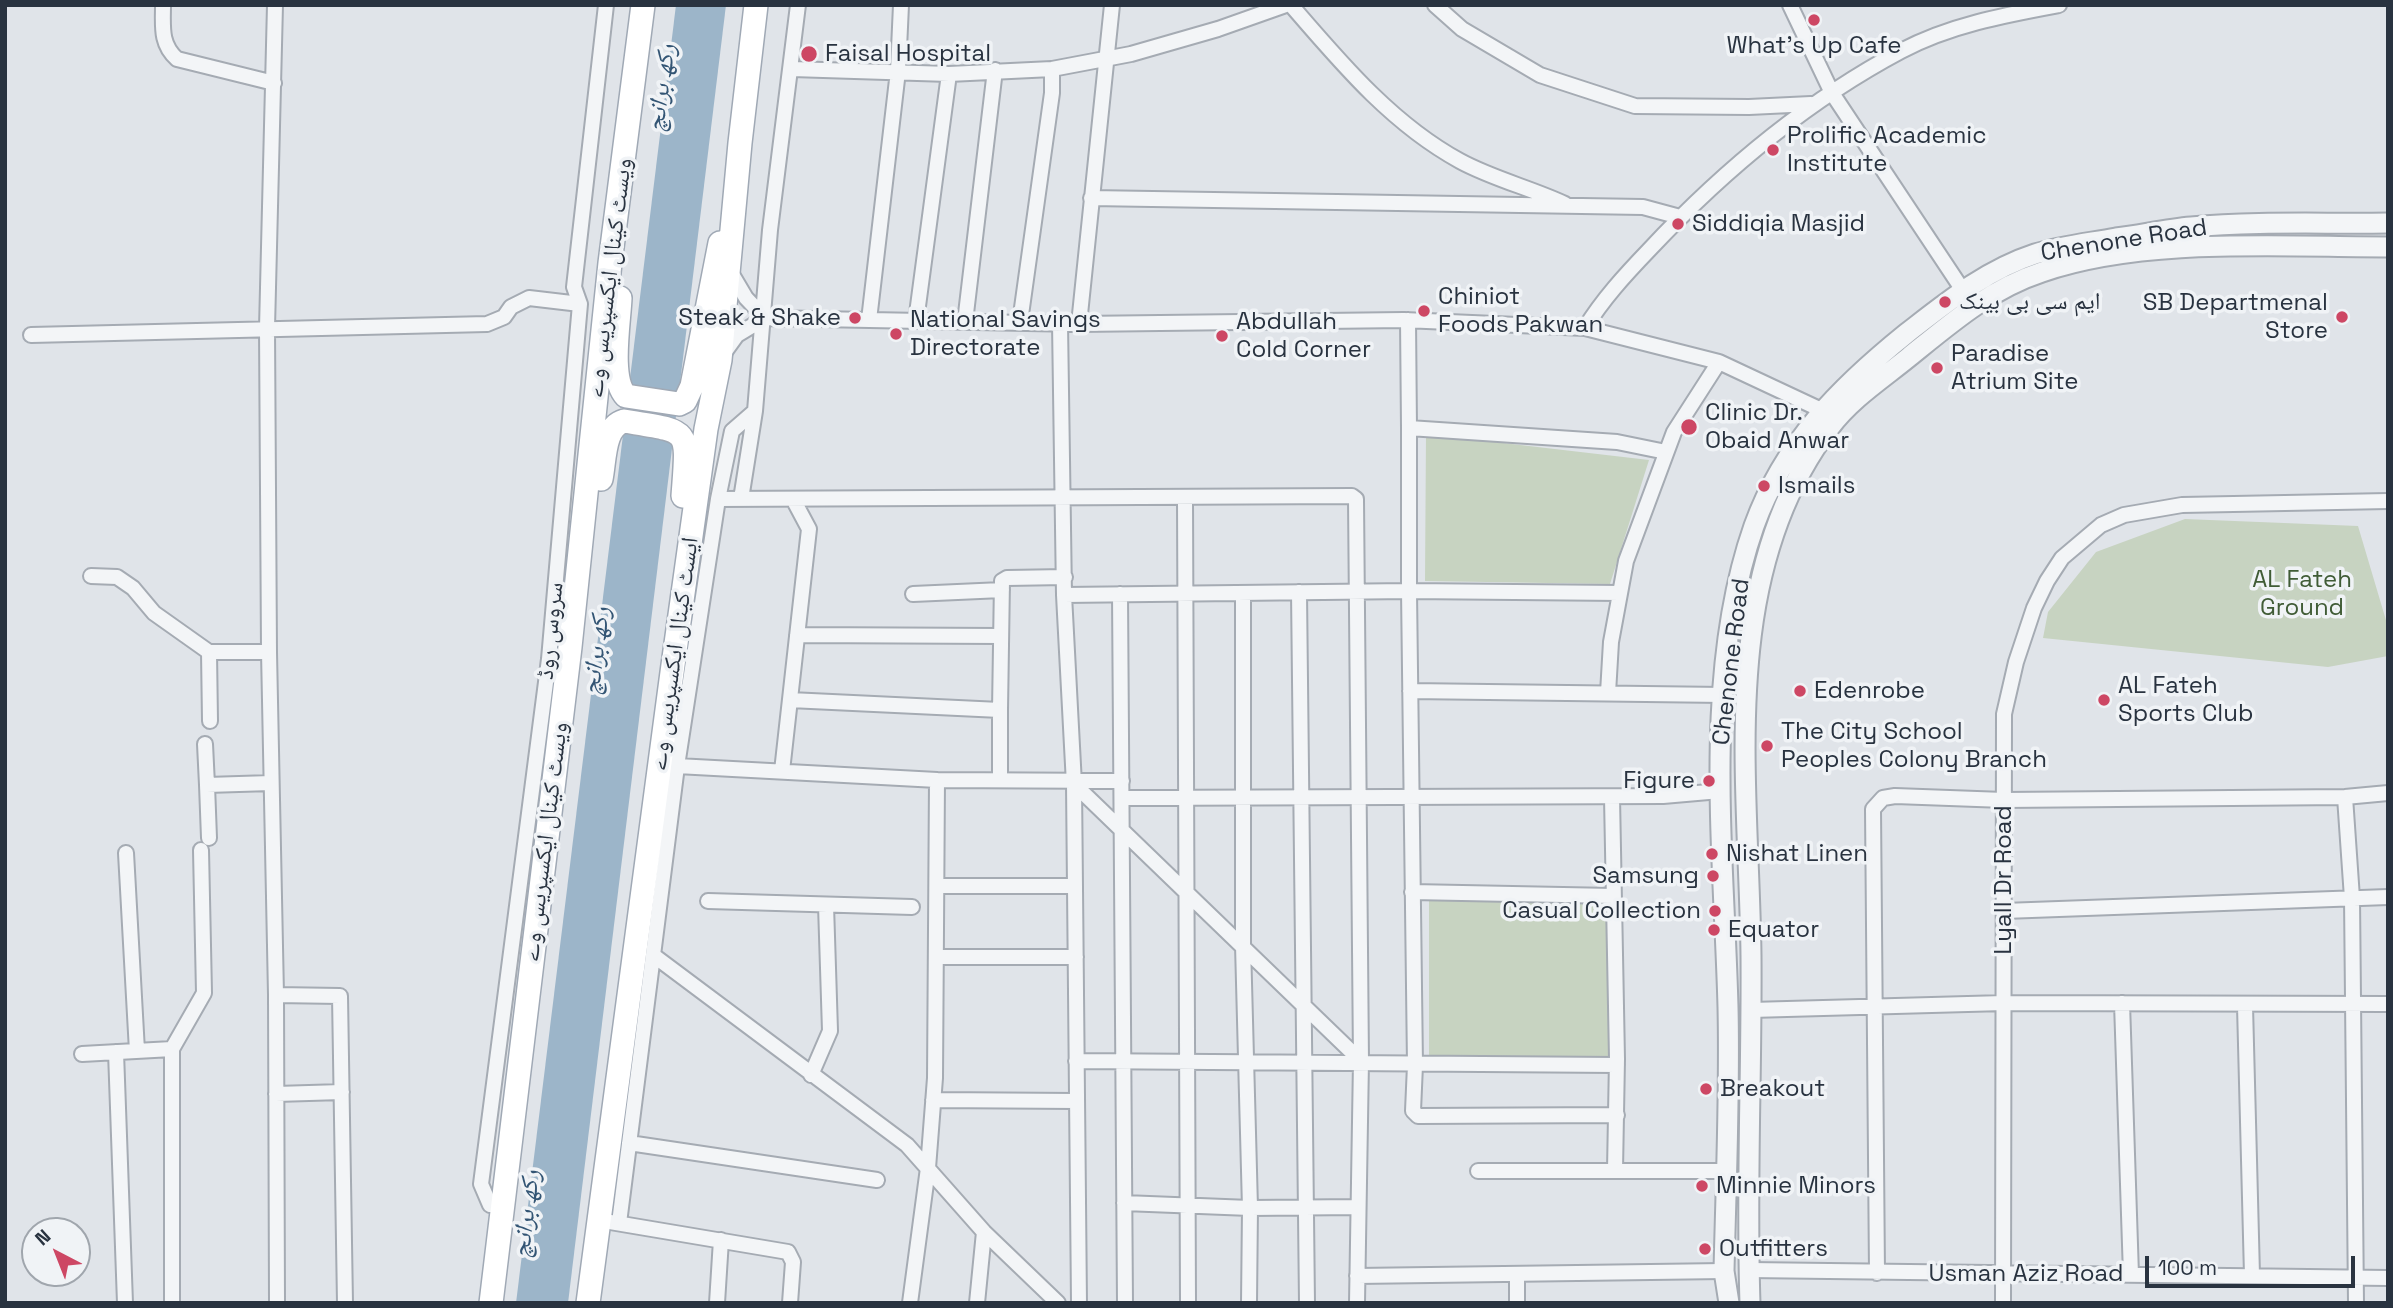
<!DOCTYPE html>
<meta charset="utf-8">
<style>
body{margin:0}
#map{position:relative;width:2393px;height:1308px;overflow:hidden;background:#e0e4e9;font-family:"Space Grotesk",sans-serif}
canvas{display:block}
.frame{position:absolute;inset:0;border:7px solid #293340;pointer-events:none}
.north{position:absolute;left:21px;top:1217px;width:70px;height:70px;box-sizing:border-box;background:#f0f3f6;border:2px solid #a0a6ad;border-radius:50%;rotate:318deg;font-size:19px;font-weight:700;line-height:28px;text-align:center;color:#293340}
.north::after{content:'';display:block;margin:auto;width:24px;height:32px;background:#cd4764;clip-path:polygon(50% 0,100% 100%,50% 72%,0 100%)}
.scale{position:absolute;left:2145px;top:1256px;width:210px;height:32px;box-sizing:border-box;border:4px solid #293340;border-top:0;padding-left:9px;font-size:21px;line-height:24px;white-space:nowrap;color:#293340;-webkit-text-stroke:5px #f0f3f6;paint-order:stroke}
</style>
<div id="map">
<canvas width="2393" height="1308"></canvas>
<div class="frame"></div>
<div class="north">N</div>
<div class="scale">100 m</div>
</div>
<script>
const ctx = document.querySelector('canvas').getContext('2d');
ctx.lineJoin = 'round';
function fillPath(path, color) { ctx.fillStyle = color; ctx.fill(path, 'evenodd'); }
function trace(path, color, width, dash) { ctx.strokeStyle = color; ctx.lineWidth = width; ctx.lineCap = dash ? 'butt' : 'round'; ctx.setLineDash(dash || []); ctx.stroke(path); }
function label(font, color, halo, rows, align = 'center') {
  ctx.font = font + ' "Space Grotesk","Noto Naskh Arabic",sans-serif'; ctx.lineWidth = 7; ctx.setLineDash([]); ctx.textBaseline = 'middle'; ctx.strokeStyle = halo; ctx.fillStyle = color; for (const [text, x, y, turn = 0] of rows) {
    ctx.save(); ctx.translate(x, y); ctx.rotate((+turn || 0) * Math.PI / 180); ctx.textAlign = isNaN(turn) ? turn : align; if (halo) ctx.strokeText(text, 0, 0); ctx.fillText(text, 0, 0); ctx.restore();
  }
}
fillPath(new Path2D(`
 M1426,434L1649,460L1610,584L1425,581Z
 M2185,519L2358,526L2388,627V656L2328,667L2043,638L2048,612L2096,552Z
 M1429,896L1613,901L1617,1059L1429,1060Z`), '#c7d3c1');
fillPath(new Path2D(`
 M676,5H726L568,1303H516Z`), '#9cb5c9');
const minor = new Path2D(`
 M163,5C163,26 160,44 177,59L274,83
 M275,5L267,328L269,652L276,995L277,1303
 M1291,5C1341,63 1392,124 1460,161C1493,179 1531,188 1565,204
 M1435,5L1462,29L1540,75L1635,106L1749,107L1811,104
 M1790,5L1832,93L1962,289
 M792,69L949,74L1052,69L1131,54L1218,29L1286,5
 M1091,198L1643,207L1680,217
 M730,271L746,298L765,318
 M869,320L898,71L901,5
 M1408,320L1409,428
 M916,321L949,74
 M965,322L995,70
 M1020,322L1052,93V69
 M1060,323L1064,595L1074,784L1079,1303
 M1079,324L1112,5
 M1585,328C1603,299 1625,275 1649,250C1722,172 1807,101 1901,51C1950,25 2005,15 2059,5
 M31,335L487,324L504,317L511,307L529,298L580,304L574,287L606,5
 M724,353L737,335L765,318L1079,324L1404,320L1585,328L1719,362
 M1185,498L1188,1303
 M718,499L1352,496L1356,499L1361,1061L1357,1303
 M741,499L755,411L770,230L798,5
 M91,576L117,577L133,588L154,613L209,652H269
 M1299,592L1307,1303
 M1620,593L1409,591V428L1617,442L1666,452
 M913,594L1002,590
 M1120,594L1125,1303
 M1243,594V945L1250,1208L1249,1303
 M1064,595L1409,591L1415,1065L1413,1111L1418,1116L1617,1115
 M797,635L1001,636
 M209,652L210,721
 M1410,691L1724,695
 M1608,693L1611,642L1626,561L1674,432L1719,362L1830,414
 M790,700L1000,710L1002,581L1007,578L1065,577
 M1000,710V780
 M205,744L207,785
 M677,766L937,780L935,1078L928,1168L910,1303
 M782,771L809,529L793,499
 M937,780L1122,781
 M1074,784L1361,1061
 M1612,797L1617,1059L1615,1170
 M2345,797L2352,898L2356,1303
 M1123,798L1663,796L1720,791
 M209,838L207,785L271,783
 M126,853L137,1051
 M937,886H1075
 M1412,892L1613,896
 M708,901L912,907
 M2004,911L2388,897
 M653,955L907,1145L984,1232L1058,1303
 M936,957H1076
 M276,995L340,996L345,1303
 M2122,1003L2131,1275
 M2245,1006L2252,1275
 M1751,1010L2004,1003L2388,1004
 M116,1052L125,1303
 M82,1054L172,1049
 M1076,1061L1617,1065
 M811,1075L830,1031L826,905
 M276,1094L342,1092
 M933,1100L1076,1101
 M629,1143L877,1180
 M1478,1171H1727
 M1124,1203L1250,1208L1358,1207
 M490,1205L481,1184L549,659L580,304
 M610,1222L788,1252L793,1262L790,1303
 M619,1223L677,766L718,499L732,431L755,411
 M1749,1270L2388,1278
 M1877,1273L1873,809L1883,798L1895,796L2004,800L2345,797L2388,793
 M1357,1276L1724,1271
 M1517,1276V1303
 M172,1303V1049L204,993L201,850
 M717,1303L721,1240
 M977,1303L984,1232
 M2003,1303L2004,714L2016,662L2034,608L2047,581L2062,558L2101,525L2124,515L2182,505L2388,501`);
const tertiary = new Path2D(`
 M1729,1303L1724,1271C1726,1183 1730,1095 1728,1007C1724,852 1702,674 1754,526C1784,443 1840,387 1907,333C1947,302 1986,270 2035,254C2061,246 2089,243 2116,238C2141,235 2166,229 2191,227C2256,221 2323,224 2388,223
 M1750,1303C1746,1187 1752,1071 1751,955C1749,780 1716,576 1830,427C1851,399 1882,379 1909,357C1951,323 1990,289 2042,272C2143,237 2281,247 2388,247`);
const primary = new Path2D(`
 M620,298C619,323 609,379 626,396L679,404L685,401L692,386L720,243
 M601,479C605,460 603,427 624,421C692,432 688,427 683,496
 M491,1303L570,647L610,263L643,5
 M588,1303L673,665L706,429L720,360L740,143L756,5`);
trace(minor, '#a5abb3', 18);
trace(tertiary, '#a5abb3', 23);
trace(primary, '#a0a9b5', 26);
trace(minor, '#f3f5f7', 14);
trace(tertiary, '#f3f5f7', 19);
trace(primary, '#fff', 23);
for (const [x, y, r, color] of [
 [1814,20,7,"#cd4764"],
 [809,54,9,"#cd4764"],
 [1773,150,7,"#cd4764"],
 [1678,224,7,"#cd4764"],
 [1945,302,7,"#cd4764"],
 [1424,311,7,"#cd4764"],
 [2342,317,7,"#cd4764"],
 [855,318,7,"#cd4764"],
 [896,334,7,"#cd4764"],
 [1222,336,7,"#cd4764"],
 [1937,368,7,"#cd4764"],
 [1689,427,9,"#cd4764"],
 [1764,486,7,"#cd4764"],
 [1800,691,7,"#cd4764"],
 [2104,700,7,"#cd4764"],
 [1767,746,7,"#cd4764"],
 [1709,781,7,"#cd4764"],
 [1712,854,7,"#cd4764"],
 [1713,876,7,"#cd4764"],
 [1715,911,7,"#cd4764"],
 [1714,930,7,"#cd4764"],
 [1706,1089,7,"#cd4764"],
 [1702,1186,7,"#cd4764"],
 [1705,1249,7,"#cd4764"]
]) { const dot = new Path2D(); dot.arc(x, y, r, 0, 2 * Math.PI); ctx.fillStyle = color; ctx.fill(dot); trace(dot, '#f0f3f6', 2.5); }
label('24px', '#293340', '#f0f3f6', [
 ["What's Up Cafe",1814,46,"center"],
 ["Faisal Hospital",825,54],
 ["Prolific Academic",1787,136],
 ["Institute",1787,164],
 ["Siddiqia Masjid",1692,224],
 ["Chiniot",1438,297],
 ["Foods Pakwan",1438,325],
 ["ایم سی بی بینک",1959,302],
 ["SB Departmenal",2328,303,"right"],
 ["Store",2328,331,"right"],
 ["Steak & Shake",841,318,"right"],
 ["National Savings",910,320],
 ["Directorate",910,348],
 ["Abdullah",1236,322],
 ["Cold Corner",1236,350],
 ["Paradise",1951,354],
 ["Atrium Site",1951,382],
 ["Clinic Dr.",1705,413],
 ["Obaid Anwar",1705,441],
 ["Ismails",1778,486],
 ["AL Fateh",2118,686],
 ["Sports Club",2118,714],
 ["Edenrobe",1814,691],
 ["The City School",1781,732],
 ["Peoples Colony Branch",1781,760],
 ["Figure",1695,781,"right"],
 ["Nishat Linen",1726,854],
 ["Samsung",1699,876,"right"],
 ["Casual Collection",1701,911,"right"],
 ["Equator",1728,930],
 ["Breakout",1720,1089],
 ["Minnie Minors",1716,1186],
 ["Outfitters",1719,1249]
], 'left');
label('24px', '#293340', '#f0f3f6', [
 ["Chenone Road",2124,241,-9],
 ["ویسٹ کینال ایکسپریس وے",610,278,-83],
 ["سروس روڈ",551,631,-84],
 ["ایسٹ کینال ایکسپریس وے",675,654,-82],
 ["Chenone Road",1732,662,-83],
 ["ویسٹ کینال ایکسپریس وے",546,842,-83],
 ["Lyall Dr Road",2004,880,-90],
 ["Usman Aziz Road",2026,1274]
]);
label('24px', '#405c36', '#f0f3f6', [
 ["AL Fateh",2302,580],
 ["Ground",2302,608]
]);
label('italic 26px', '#335574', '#f0f3f6', [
 ["رکھ برانچ",662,88,-82],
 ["رکھ برانچ",597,651,-83],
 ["رکھ برانچ",527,1214,-83]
]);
</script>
